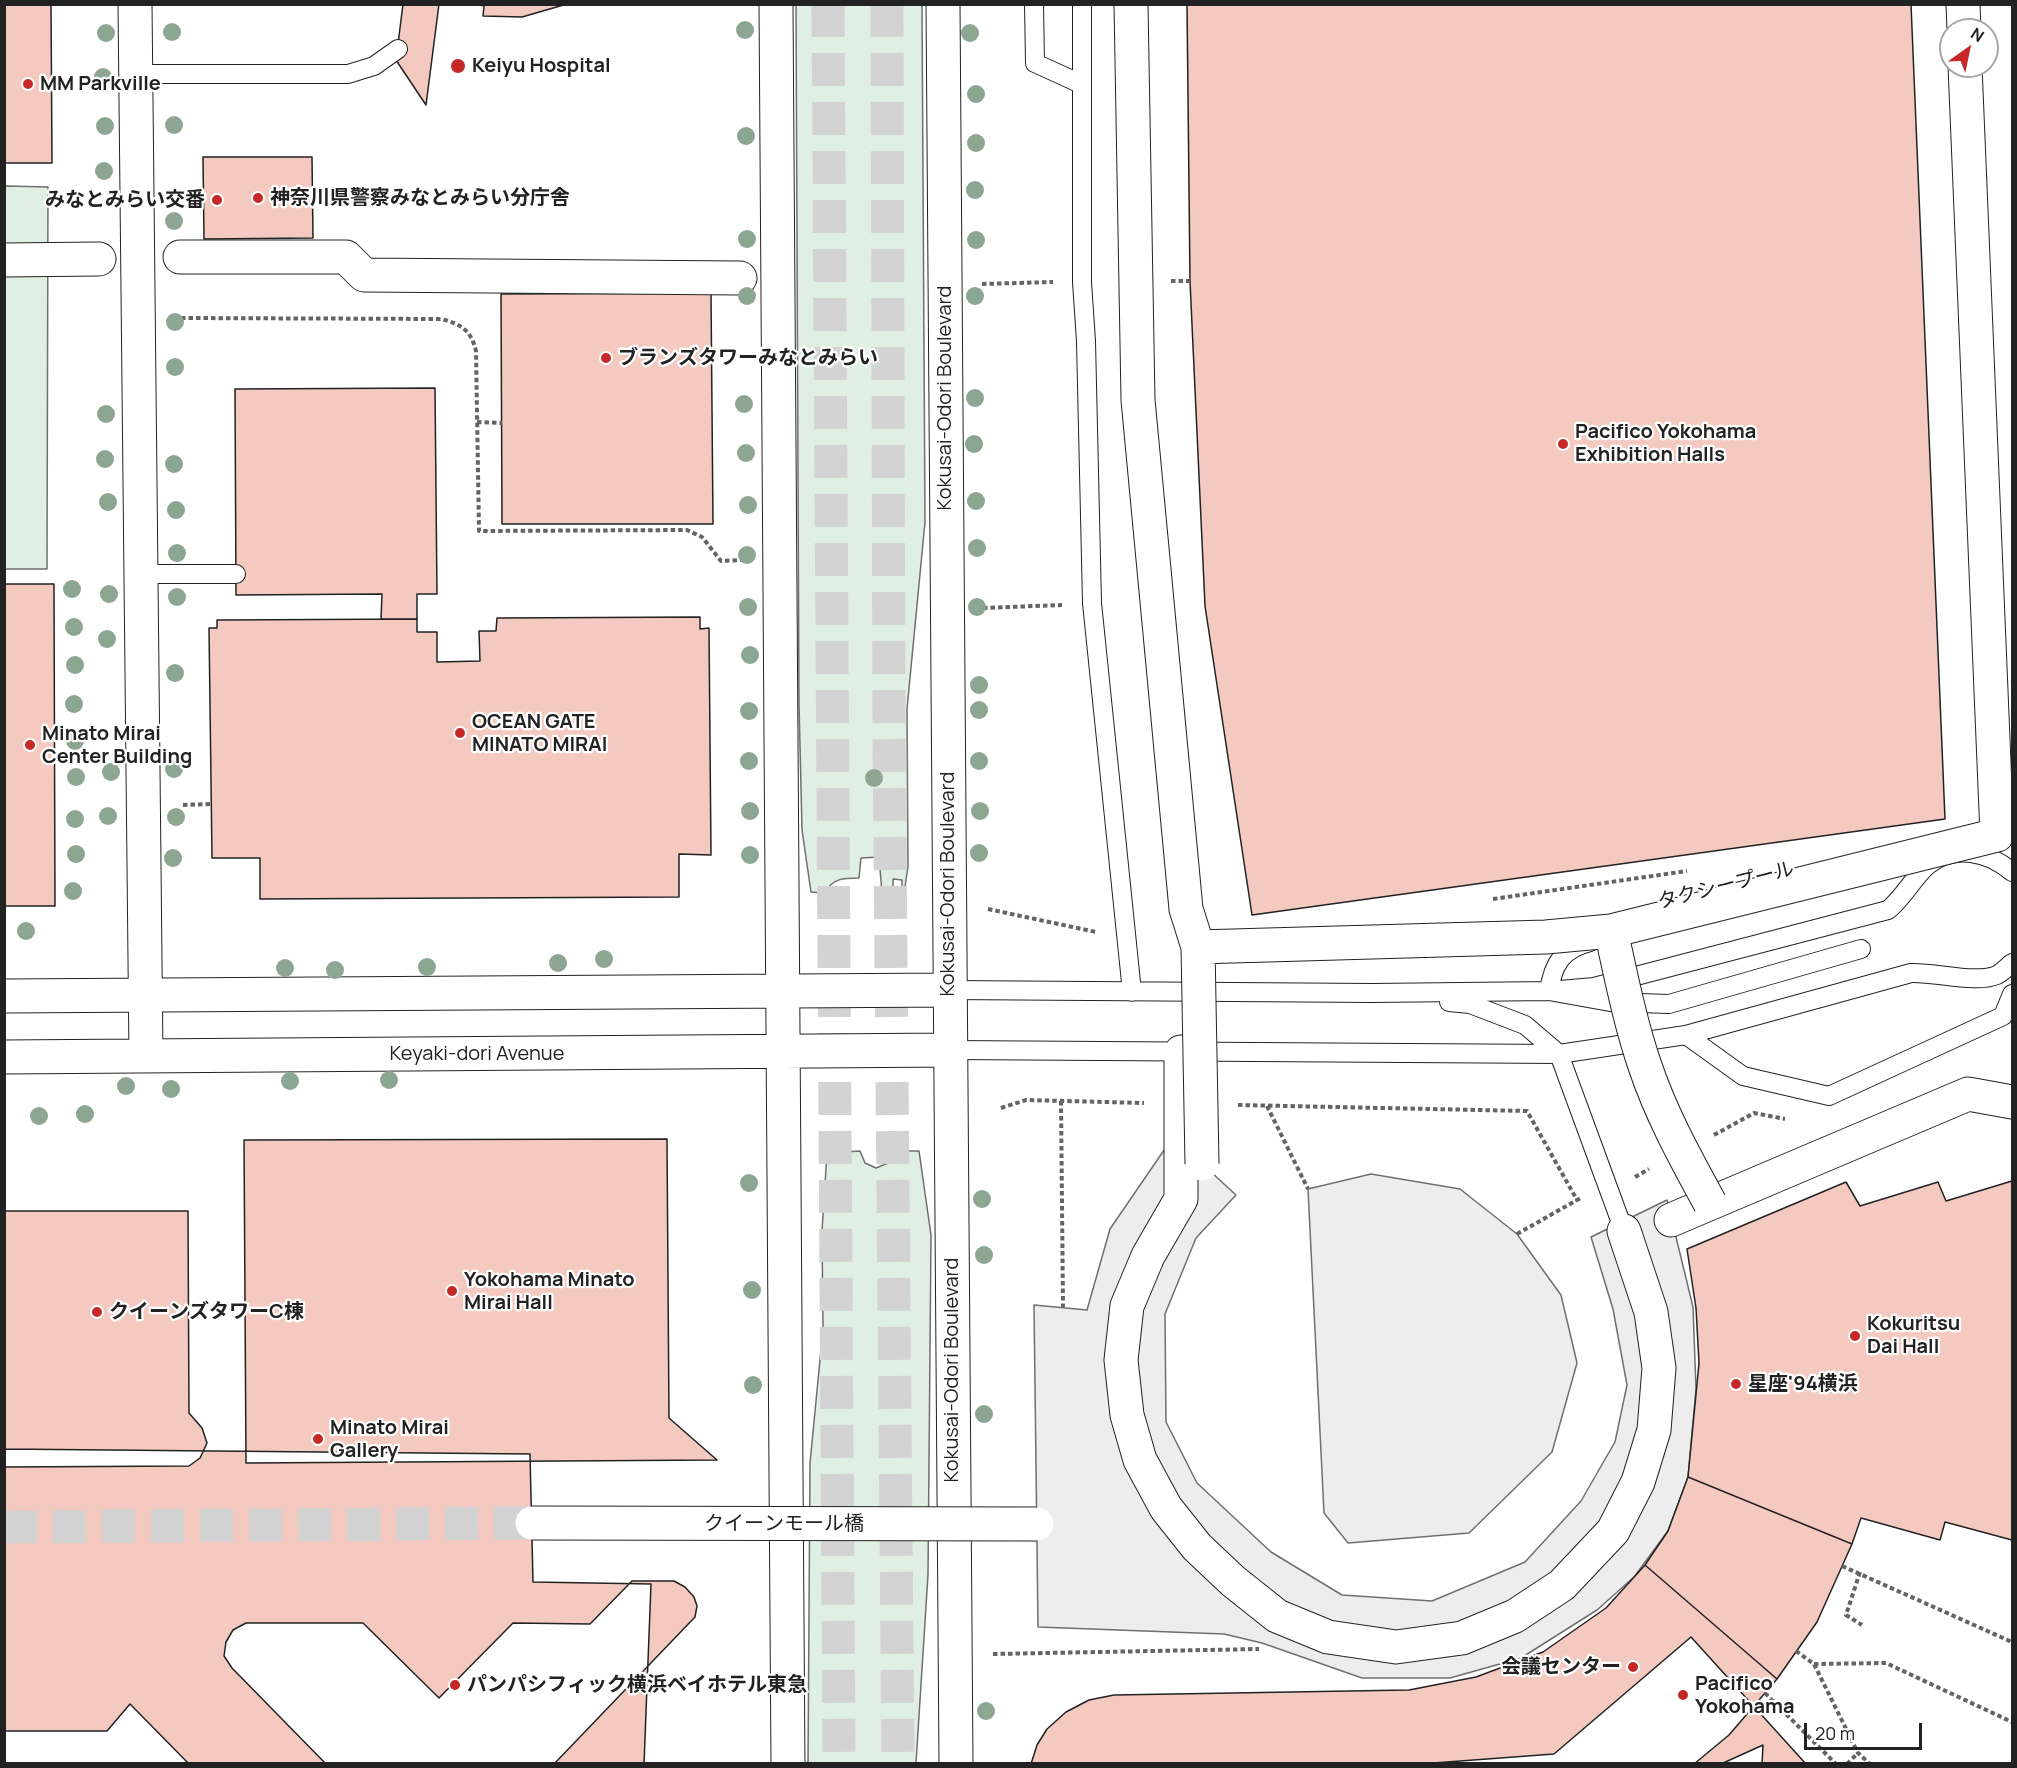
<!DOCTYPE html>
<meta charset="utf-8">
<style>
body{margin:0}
#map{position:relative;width:2017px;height:1768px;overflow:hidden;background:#fff;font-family:Manrope,sans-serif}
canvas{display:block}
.frame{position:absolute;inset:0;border:6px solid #222;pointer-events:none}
.north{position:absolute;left:1939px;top:18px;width:60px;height:60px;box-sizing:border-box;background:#fff;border:2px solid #a7a7a7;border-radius:50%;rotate:33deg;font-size:16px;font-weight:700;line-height:24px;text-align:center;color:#222}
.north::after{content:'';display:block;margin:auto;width:21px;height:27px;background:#c62828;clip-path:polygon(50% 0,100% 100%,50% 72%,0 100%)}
.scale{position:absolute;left:1804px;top:1723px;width:118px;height:27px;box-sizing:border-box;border:3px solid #222;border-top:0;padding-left:8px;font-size:18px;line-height:21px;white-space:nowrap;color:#222;-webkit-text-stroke:4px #fff;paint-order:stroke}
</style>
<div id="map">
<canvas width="2017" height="1768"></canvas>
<div class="frame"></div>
<div class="north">N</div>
<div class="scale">20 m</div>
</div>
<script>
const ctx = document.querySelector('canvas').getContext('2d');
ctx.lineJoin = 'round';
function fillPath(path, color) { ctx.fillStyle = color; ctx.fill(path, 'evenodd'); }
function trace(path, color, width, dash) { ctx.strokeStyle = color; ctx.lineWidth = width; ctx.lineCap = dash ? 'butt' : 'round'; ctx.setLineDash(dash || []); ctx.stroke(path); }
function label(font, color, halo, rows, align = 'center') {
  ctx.font = font + ' Manrope,"Noto Sans JP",sans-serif'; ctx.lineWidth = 4.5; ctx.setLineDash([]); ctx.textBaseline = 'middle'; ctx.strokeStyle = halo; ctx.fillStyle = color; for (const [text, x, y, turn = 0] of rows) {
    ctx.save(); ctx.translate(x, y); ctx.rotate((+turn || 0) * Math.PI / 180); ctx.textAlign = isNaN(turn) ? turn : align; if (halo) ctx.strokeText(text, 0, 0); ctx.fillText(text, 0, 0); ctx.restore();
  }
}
const green = new Path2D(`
 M796,5H922L925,522L907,709L908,866L904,894H902V880L893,879V893H882L879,857L861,858L859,878C844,878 832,878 825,893L811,892L802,830L799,704Z
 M5,186L48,187L47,569H5Z
 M860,1151L865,1163L876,1168L888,1163L891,1151H919L931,1235L928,1575L916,1763L808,1764L810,1463L823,1329L822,1231L827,1153Z`);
fillPath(green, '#e0efe3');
trace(green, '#6f6f6f', 1.5);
const parking = new Path2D(`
 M1173,1137L1236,1195L1196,1238L1165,1314L1166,1422L1197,1483L1271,1552L1342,1595L1432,1601L1525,1562L1581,1501L1615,1442L1627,1385L1613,1309L1591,1237L1667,1200L1693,1307L1696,1389L1688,1477L1668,1531L1634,1577L1597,1610L1521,1658L1450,1678H1362L1262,1643L1224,1634L1038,1627L1034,1305L1087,1310L1110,1229Z
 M1371,1174L1460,1189L1517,1234L1561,1295L1577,1363L1552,1452L1469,1533L1348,1543L1324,1513L1308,1189Z`);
fillPath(parking, '#ededed');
trace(parking, '#6f6f6f', 1.5);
const building = new Path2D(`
 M4,4H51L52,163H4Z
 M403,4H439L426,105L396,60Z
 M477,4H567L522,17L483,16L484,6Z
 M1187,4H1911L1945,819L1252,915L1205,606L1190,281Z
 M203,157H312L313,238L204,239Z
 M711,293L713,524H502L501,294Z
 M435,388L437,594H417V619H381L382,594L236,595L235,389Z
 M4,584H54L55,906H4Z
 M700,617V629L709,628L711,855L679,854V897L260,899V858H212L209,628H217V620L417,619V632H437V662L480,661L479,631H496L497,618Z
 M667,1139L669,1418L717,1460L246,1463L244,1140Z
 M2012,1181V1540L1945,1522L1940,1540L1861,1518L1852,1544L1688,1477L1699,1363L1696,1308L1687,1249L1846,1182L1860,1206L1938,1182L1946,1201Z
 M4,1211H188L189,1413L202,1428L207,1443L200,1458L189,1466L4,1467Z
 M4,1449L530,1454L533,1582L651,1584L644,1764H189L130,1704L107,1731H4Z
 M1688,1477L1852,1544L1817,1622L1777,1679L1645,1565L1668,1531Z
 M1645,1565L1777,1679L1729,1735L1694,1764H1031L1037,1745L1047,1729L1066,1712L1089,1700L1114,1695L1409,1690L1476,1677L1543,1652L1606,1608Z
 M632,1581H674L685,1587L694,1597L697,1606L695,1617L554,1764H326L232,1668L224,1656L226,1642L233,1630L246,1623H363L439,1698L513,1623L590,1624Z
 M1691,1637L1806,1764H1420L1554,1754Z
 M1763,1745L1762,1764H1721Z`);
fillPath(building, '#f3c9c0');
trace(building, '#222', 1.5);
trace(new Path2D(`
 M4,1527L532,1523`), '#d3d3d3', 33, [33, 16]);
trace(new Path2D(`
 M828,4L839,1764
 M887,4L889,734L898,1764`), '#d3d3d3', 33, [33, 16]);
const lane = new Path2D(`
 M1034,4L1035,63L1081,84
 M1082,4V282L1086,341L1092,603L1132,992
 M136,74H348L374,66L398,49
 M141,574H236
 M1590,942C1562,949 1553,964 1549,991L1610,1002L1669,1004L1861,949
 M949,990L1373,993L1549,991L1594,987L1888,910C1904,897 1913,878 1928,865C1954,844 1989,852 2012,872
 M1449,1002L1470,1004L1525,1025L1559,1054L1624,1231
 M1686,1035L1743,1076L1829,1096L2003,1016L2012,994
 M950,1050L1559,1054L1686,1035L1911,973C1936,972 1977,984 1997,975C2003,972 2008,966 2012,963`);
const street = new Path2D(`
 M1963,4L1964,30
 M180,257H346L364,275L740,278
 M4,260L99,259
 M1181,1052V1199L1148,1256L1127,1306L1121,1360L1127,1415L1140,1460L1166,1508L1197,1547L1233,1581L1277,1616L1328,1637L1396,1647L1462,1638L1515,1616L1562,1585L1613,1531L1638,1482L1654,1430L1659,1368L1651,1312L1624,1231
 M1671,1220L1968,1094L2012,1102`);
const secondary = new Path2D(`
 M135,4L146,1056
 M776,4L788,1764
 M943,4L956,1764
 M4,996L949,990
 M4,1057L950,1050`);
trace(lane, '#222', 20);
trace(street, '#222', 35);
trace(secondary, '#222', 35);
trace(new Path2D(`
 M1171,281H1190
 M982,284L1053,282
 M181,318L441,319C461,324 471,330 476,351L479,531L687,530L702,537L721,561L742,560
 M477,422L502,423
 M983,608L1062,605
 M183,805L211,804
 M1493,899L1687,871
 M988,909L1096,932
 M1061,1101L1063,1307
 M1238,1105L1527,1111L1577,1200L1581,1198
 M1267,1106L1308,1189
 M1001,1108L1026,1100L1144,1103
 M1714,1135L1754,1113L1785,1119
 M1635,1177L1649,1169
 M1517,1234L1577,1200
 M1842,1566L2012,1642
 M1860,1572L1846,1615L1862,1625
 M1796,1651L1814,1664L1858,1753L1870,1764
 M993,1654L1259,1649
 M1814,1664L1886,1663L2012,1722
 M1765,1693L1836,1764
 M1847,1764L1858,1753`), '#646464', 4, [4.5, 3]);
trace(lane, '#fff', 18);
trace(street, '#fff', 33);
trace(secondary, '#fff', 33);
const streetBridge = new Path2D(`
 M1131,4L1138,400L1186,909L1198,947L1546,937L1611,931L1997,835L1965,66
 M1611,931C1621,976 1630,1022 1645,1066C1661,1114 1686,1159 1710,1203
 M1198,947L1202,1164
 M532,1523L1037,1524`);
trace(streetBridge, '#222', 35, []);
trace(streetBridge, '#fff', 33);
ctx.fillStyle = '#8da692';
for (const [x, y] of [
 [745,30],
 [172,32],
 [106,33],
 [970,33],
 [103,77],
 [976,94],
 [174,125],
 [105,126],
 [746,136],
 [976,143],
 [104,171],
 [975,190],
 [174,221],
 [747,239],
 [976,240],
 [747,296],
 [975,296],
 [175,322],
 [175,367],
 [975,398],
 [744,404],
 [106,414],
 [974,444],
 [746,453],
 [105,459],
 [174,464],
 [976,501],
 [108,502],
 [748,505],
 [176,510],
 [977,548],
 [177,553],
 [747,555],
 [72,589],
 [109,594],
 [177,597],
 [748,607],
 [977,607],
 [74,627],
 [107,639],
 [750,655],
 [75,665],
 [175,673],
 [979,685],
 [74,704],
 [979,710],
 [749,711],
 [75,741],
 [749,761],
 [979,761],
 [174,769],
 [111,772],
 [76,777],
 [874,778],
 [750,811],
 [980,811],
 [108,816],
 [176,817],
 [75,819],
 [979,853],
 [76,854],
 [750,855],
 [173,858],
 [73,891],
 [26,931],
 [604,959],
 [558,963],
 [427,967],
 [285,968],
 [335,970],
 [389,1080],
 [290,1081],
 [126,1086],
 [171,1089],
 [85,1114],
 [39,1116],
 [749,1183],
 [982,1199],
 [984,1255],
 [752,1290],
 [753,1385],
 [984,1414],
 [986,1711]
]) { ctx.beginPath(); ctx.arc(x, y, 9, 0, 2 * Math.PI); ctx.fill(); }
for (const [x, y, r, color] of [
 [458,66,8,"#c62828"],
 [28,84,6,"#c62828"],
 [258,198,6,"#c62828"],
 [217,200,6,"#c62828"],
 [606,358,6,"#c62828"],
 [1563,444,6,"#c62828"],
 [460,733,6,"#c62828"],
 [30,745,6,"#c62828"],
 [452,1291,6,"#c62828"],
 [97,1312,6,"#c62828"],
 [1855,1336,6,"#c62828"],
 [1736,1384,6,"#c62828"],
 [318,1439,6,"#c62828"],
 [1633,1667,6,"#c62828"],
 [455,1685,6,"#c62828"],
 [1683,1695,6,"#c62828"]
]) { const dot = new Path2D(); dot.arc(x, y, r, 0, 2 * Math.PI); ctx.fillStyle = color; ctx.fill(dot); trace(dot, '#fff', 2); }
label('bold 20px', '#222', '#fff', [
 ["Keiyu Hospital",472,66],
 ["MM Parkville",40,84],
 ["神奈川県警察みなとみらい分庁舎",270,198],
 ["みなとみらい交番",205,200,"right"],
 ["ブランズタワーみなとみらい",618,358],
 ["Pacifico Yokohama",1575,432],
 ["Exhibition Halls",1575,455],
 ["OCEAN GATE",472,722],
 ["MINATO MIRAI",472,745],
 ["Minato Mirai",42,734],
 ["Center Building",42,757],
 ["Yokohama Minato",464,1280],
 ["Mirai Hall",464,1303],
 ["クイーンズタワーC棟",109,1312],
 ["Kokuritsu",1867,1324],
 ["Dai Hall",1867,1347],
 ["星座'94横浜",1748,1384],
 ["Minato Mirai",330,1428],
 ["Gallery",330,1451],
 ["会議センター",1621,1667,"right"],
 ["Pacifico",1695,1684],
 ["Yokohama",1695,1707],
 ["パンパシフィック横浜ベイホテル東急",467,1685]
], 'left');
label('20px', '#222', '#fff', [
 ["Kokusai-Odori Boulevard",945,398,-90],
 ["Kokusai-Odori Boulevard",948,884,-90],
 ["タクシープール",1726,886,-14],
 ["Keyaki-dori Avenue",477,1054],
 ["Kokusai-Odori Boulevard",952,1370,-90],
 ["クイーンモール橋",784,1524]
]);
</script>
